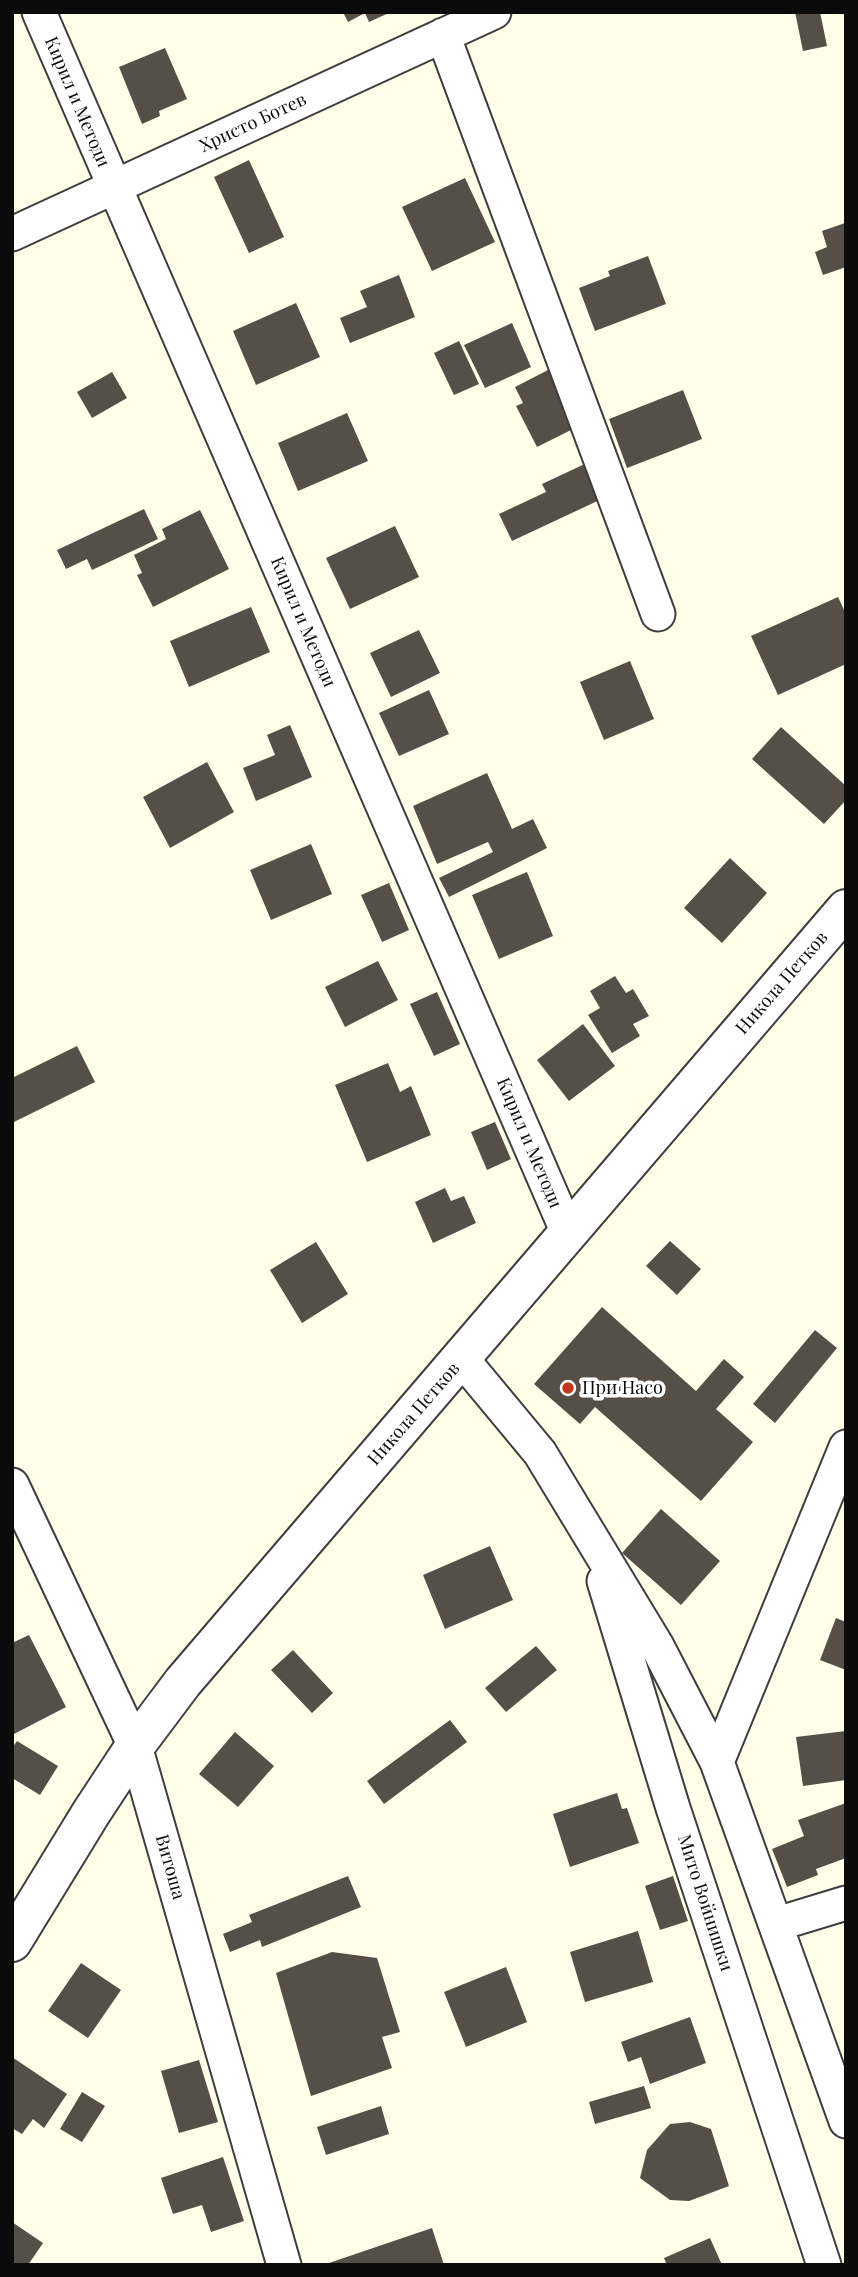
<!DOCTYPE html>
<meta charset="utf-8">
<style>
body{margin:0}
#map{position:relative;width:858px;height:2277px;overflow:hidden;background:#ffffe9;font-family:"Playfair Display",serif}
canvas{display:block}
.frame{position:absolute;inset:0;border:14px solid #0b0b0b;pointer-events:none}
</style>
<div id="map">
<canvas width="858" height="2277"></canvas>
<div class="frame"></div>
</div>
<script>
const ctx = document.querySelector('canvas').getContext('2d');
ctx.lineJoin = 'round';
function fillPath(path, color) { ctx.fillStyle = color; ctx.fill(path, 'evenodd'); }
function trace(path, color, width, dash) { ctx.strokeStyle = color; ctx.lineWidth = width; ctx.lineCap = dash ? 'butt' : 'round'; ctx.setLineDash(dash || []); ctx.stroke(path); }
function label(font, color, halo, rows, align = 'center') {
  ctx.font = font + ' "Playfair Display",serif'; ctx.lineWidth = 7; ctx.setLineDash([]); ctx.textBaseline = 'middle'; ctx.strokeStyle = halo; ctx.fillStyle = color; for (const [text, x, y, turn = 0] of rows) {
    ctx.save(); ctx.translate(x, y); ctx.rotate((+turn || 0) * Math.PI / 180); ctx.textAlign = isNaN(turn) ? turn : align; if (halo) ctx.strokeText(text, 0, 0); ctx.fillText(text, 0, 0); ctx.restore();
  }
}
fillPath(new Path2D(`
 M343,12H391L369,22L365,13L348,22Z
 M795,12H820L827,46L803,51Z
 M165,48L187,99L159,111L160,116L142,124L119,67Z
 M249,160L284,237L249,253L214,177Z
 M465,178L495,242L432,271L402,207Z
 M845,223L846,267L823,275L815,252L827,247L822,231Z
 M648,256L666,304L595,331L579,288L610,276L608,271Z
 M399,275L415,317L350,343L340,318L367,307L360,291Z
 M296,303L320,357L256,385L233,331Z
 M512,323L531,367L485,388L464,345Z
 M459,341L479,384L454,395L434,353Z
 M548,370L577,427L537,447L516,406L523,403L515,387Z
 M112,372L127,398L92,418L77,392Z
 M683,390L702,439L627,468L609,419Z
 M347,413L368,461L298,491L278,443Z
 M589,462L606,497L512,541L499,514L546,492L542,484Z
 M144,509L158,539L92,570L87,559L66,569L57,550Z
 M200,510L229,569L153,607L137,575L142,573L134,555L166,539L162,529Z
 M395,526L419,577L350,609L326,558Z
 M838,597L846,614V664L778,695L751,636Z
 M251,607L270,652L189,687L170,641Z
 M419,630L440,673L391,697L370,653Z
 M630,661L654,719L604,740L580,682Z
 M429,690L449,734L399,756L379,713Z
 M290,725L312,777L256,801L243,768L275,755L267,735Z
 M781,727L846,786V800L824,824L752,759Z
 M207,762L234,812L170,848L143,797Z
 M487,773L512,829L533,819L547,848L449,897L439,878L493,852L488,842L437,864L413,806Z
 M311,844L332,894L271,920L250,870Z
 M730,858L767,893L722,943L684,908Z
 M527,872L553,936L499,959L472,895Z
 M389,883L409,930L382,942L361,895Z
 M378,961L398,1000L345,1027L325,987Z
 M615,976L626,993L633,989L649,1016L633,1024L640,1036L612,1053L588,1015L600,1008L590,991Z
 M437,992L460,1044L434,1056L410,1004Z
 M583,1024L615,1066L569,1101L537,1060Z
 M77,1046L95,1082L12,1123V1078Z
 M388,1063L400,1092L411,1086L431,1135L367,1162L335,1085Z
 M495,1122L511,1159L487,1170L471,1132Z
 M445,1188L451,1201L464,1196L476,1223L433,1243L415,1202Z
 M670,1241L701,1269L677,1295L646,1266Z
 M316,1242L348,1294L302,1323L270,1270Z
 M602,1307L696,1391L724,1359L744,1377L716,1409L753,1442L701,1501L595,1407L580,1424L534,1384Z
 M815,1330L837,1348L775,1423L753,1404Z
 M661,1509L720,1561L681,1605L622,1553Z
 M490,1546L513,1600L445,1629L423,1575Z
 M836,1618L846,1622V1670L820,1660Z
 M29,1635L66,1707L14,1734L12,1730V1643Z
 M536,1646L557,1670L506,1712L485,1688Z
 M293,1650L333,1693L312,1713L271,1670Z
 M450,1720L467,1742L384,1804L367,1781Z
 M846,1731V1780L803,1786L796,1737Z
 M235,1732L274,1766L238,1807L199,1774Z
 M17,1741L58,1766L40,1795L12,1778V1748Z
 M617,1793L622,1809L627,1808L639,1843L570,1867L553,1814Z
 M846,1803V1858L816,1869L818,1875L787,1887L772,1849L804,1836L798,1820Z
 M348,1876L361,1907L262,1947L260,1940L230,1952L223,1934L252,1922L249,1915Z
 M673,1876L688,1921L660,1930L645,1886Z
 M638,1931L653,1982L585,2002L570,1952Z
 M332,1952L377,1958L400,2032L382,2037L392,2068L311,2096L276,1973Z
 M81,1963L121,1990L88,2038L48,2011Z
 M506,1967L527,2022L466,2047L444,1992Z
 M690,2017L706,2063L650,2084L641,2057L628,2062L621,2042Z
 M12,2057L67,2094L44,2128L33,2119L22,2134L12,2128Z
 M199,2060L218,2122L179,2133L161,2071Z
 M644,2086L651,2108L595,2124L589,2102Z
 M82,2092L105,2106L82,2142L60,2129Z
 M381,2106L389,2134L326,2155L317,2127Z
 M690,2122L711,2129L729,2186L689,2201L670,2200L640,2178L647,2150L670,2124Z
 M223,2157L244,2221L211,2232L202,2205L173,2214L161,2178Z
 M12,2222L43,2243L28,2265H12Z
 M432,2228L444,2265H326V2264Z
 M710,2238L722,2265H667L664,2258Z`), '#554f47');
const minor = new Path2D(`
 M39,12L568,1233
 M443,35L658,614
 M12,234L494,12
 M462,1359L540,1453L657,1646L717,1762L846,2121
 M12,1485L135,1746L284,2265
 M604,1581L673,1808L824,2265
 M717,1762L846,1447
 M777,1924L846,1903`);
const tertiary = new Path2D(`
 M12,1942L91,1813L135,1746L183,1682L846,909`);
trace(minor, '#3e3e3e', 37);
trace(tertiary, '#3e3e3e', 42);
trace(minor, '#fff', 33);
trace(tertiary, '#fff', 38);
for (const [x, y, r, color] of [
 [568,1388,7,"#c63419"]
]) { const dot = new Path2D(); dot.arc(x, y, r, 0, 2 * Math.PI); ctx.fillStyle = color; ctx.fill(dot); trace(dot, '#fff', 2.5); }
label('18px', '#0b0b0b', '#fff', [
 ["Кирил и Методи",77,102,67],
 ["Христо Ботев",253,123,-25],
 ["Кирил и Методи",303,622,67],
 ["Никола Петков",782,983,-49],
 ["Кирил и Методи",529,1143,67],
 ["Никола Петков",414,1414,-49],
 ["Витоша",170,1867,74],
 ["Мито Войнишки",705,1903,72]
]);
label('18px', '#0b0b0b', '#fff', [
 ["При Насо",582,1388]
], 'left');
</script>
